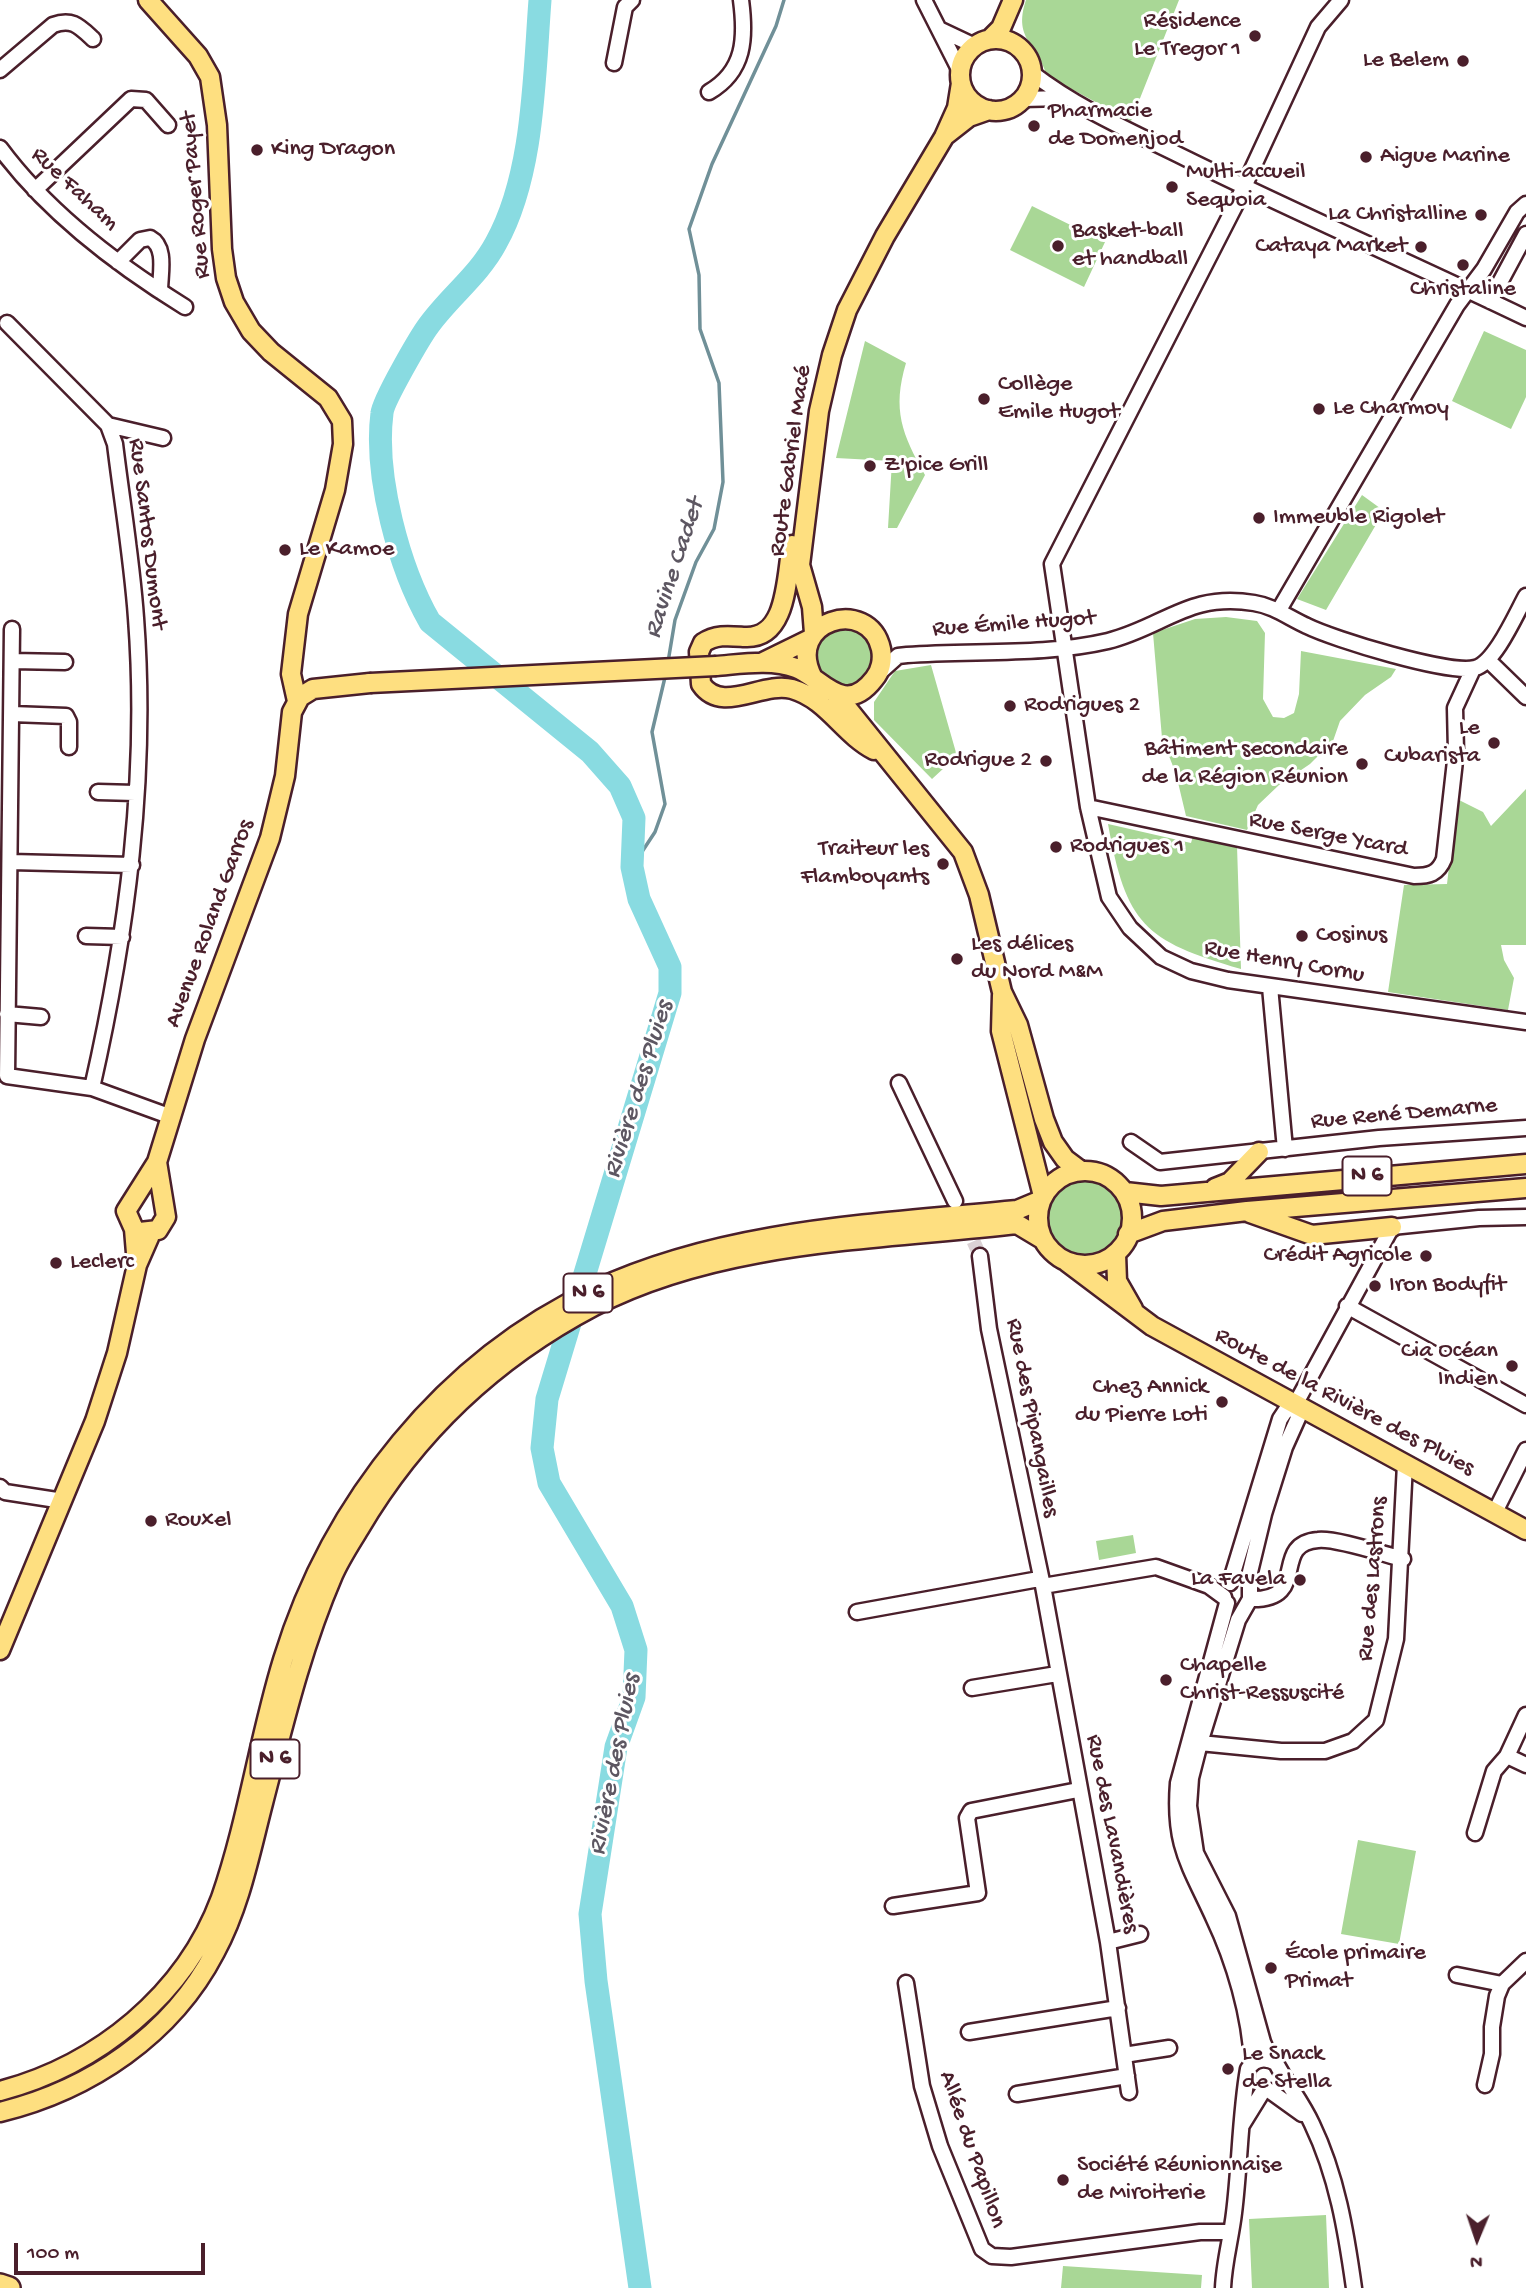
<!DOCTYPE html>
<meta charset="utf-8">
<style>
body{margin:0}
#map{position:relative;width:1526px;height:2288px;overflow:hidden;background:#fff;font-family:"Gochi Hand",sans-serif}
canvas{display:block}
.north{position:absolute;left:1442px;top:2204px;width:70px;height:70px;-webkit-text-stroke:5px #fff;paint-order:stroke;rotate:182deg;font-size:19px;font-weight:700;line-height:28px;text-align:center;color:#4a1f2b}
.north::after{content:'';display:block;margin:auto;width:24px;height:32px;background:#4a1f2b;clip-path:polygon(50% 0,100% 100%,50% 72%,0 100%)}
.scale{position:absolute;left:14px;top:2243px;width:191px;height:32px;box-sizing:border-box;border:4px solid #4a1f2b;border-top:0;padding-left:9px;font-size:21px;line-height:24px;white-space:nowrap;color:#4a1f2b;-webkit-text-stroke:5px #fff;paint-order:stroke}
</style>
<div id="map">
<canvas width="1526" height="2288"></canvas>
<div class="north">N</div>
<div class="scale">100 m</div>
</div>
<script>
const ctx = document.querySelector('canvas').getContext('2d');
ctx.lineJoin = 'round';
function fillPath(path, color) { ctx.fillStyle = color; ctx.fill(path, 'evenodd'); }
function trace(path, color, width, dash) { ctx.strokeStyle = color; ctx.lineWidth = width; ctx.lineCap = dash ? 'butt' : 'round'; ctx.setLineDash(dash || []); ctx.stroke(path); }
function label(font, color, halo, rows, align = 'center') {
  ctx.font = font + ' "Gochi Hand",sans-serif'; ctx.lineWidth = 6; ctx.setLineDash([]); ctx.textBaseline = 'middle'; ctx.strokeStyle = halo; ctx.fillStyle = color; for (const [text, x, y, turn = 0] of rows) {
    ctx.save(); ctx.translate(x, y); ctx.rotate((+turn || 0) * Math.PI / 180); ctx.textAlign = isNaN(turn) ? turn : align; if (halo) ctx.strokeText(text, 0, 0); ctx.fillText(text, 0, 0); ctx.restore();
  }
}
fillPath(new Path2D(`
 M1026,0H1179L1131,121L1062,84L1048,80C1040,44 1012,41 1026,0Z
 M1032,206L1105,242L1084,287L1010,250Z
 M1484,331L1526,350V397L1511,429L1452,401Z
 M865,341L906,363C892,410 902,434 925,475L897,528H888L892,461L836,458Z
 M1362,495L1384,511L1326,610L1297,599Z
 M1226,617L1257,621L1265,633L1263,699L1273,717L1284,718L1294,713L1299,694L1301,651L1396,669L1391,677L1365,695L1340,721L1333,741L1310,764L1279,785L1258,805L1247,830L1186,816L1176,774L1162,738L1153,633L1195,619Z
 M816 657a30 30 0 1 1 60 0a30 30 0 1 1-60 0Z
 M931,665L957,756L932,779L874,720V702L895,671Z
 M1526,789V945H1501L1504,960L1514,978L1508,1010L1388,992L1404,885L1447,884L1457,799L1483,812L1491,826Z
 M1108,824L1191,843L1193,836L1237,846L1241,969C1144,941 1126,924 1108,824Z
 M1048 1218a37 37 0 1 1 74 0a37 37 0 1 1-74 0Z
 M1133,1535L1136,1553L1099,1560L1096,1541Z
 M1358,1840L1416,1851L1399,1944L1341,1934Z
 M1326,2215L1329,2288H1252L1249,2219Z
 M1063,2266L1202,2275L1201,2288H1061Z`), '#a9d796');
trace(new Path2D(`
 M668,662L675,620L696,562L714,529L723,482L719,383L700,329L699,275L689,229L712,164L776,26L784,0
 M632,867L655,832L665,804L652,732L666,673`), '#709098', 3.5);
trace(new Path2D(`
 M540,0C534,77 534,175 496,243C479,275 450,296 429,325C420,337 383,401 382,413C374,476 399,568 430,622L590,752L620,786L634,818L632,867L639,899L670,967V993L547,1399L542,1448L549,1483L622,1606L636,1650L634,1697L616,1747L590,1914L596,1981L640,2288`), '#89dbe1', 23);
trace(new Path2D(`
 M965,1222L980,1256`), '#dbd2d5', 14, [14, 7]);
const minor = new Path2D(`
 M924,0L960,71
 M1341,0L1318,27L1236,204L1052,564L1088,807L1109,897L1130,928L1161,957L1191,971L1228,980L1526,1022
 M939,29L975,46
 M614,63L625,7L632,0
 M0,70L53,25C72,18 79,26 93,39
 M1032,73C1080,110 1135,133 1189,160C1301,215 1414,264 1526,318
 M709,92C745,71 746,38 741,0
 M1023,99L1064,98
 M0,148C48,213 117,265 185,307
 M35,190L131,99L146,100L168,125
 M118,262L140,240L150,238C167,247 160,274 160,291
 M1490,301L1526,234
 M7,323L108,425L115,444C122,502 132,560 136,618C148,777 127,934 92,1088
 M108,425L163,438
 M1279,610L1457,305L1484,269L1517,212L1526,204
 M12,629L7,1076L92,1088L169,1116
 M12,661L65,662
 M1489,661L1526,697
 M878,674L898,656L907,655C973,650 1044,656 1108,641C1164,627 1189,592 1254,603C1274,606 1289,618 1307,626C1333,639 1450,675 1475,668C1495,663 1516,614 1526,596
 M12,714L66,716L69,722V747
 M98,792L135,793
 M1088,807L1414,876C1429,876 1438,874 1444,859L1456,752L1455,708L1473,669
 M11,862L132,865
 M86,936L122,937
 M1270,987L1285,1149
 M7,1014L41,1017
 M899,1083L955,1201
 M1131,1142L1160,1162L1379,1138L1526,1128
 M980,1256L989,1329L1043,1586L1108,1942L1129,2092
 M1347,1306L1526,1405
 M1295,1405L1392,1227L1479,1218L1526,1217
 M0,1487L5,1492L63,1501
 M1495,1512L1526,1450
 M1230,1583L1280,1419L1286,1410L1295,1405
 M1043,1586L1156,1567L1209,1586L1224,1597
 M1250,1599C1312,1601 1269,1544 1318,1540C1336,1538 1383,1554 1403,1559
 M1227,1603L1178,1783C1173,1846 1189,1864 1214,1919C1234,1961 1250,2016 1252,2063
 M857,1612L1039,1579
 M972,1688L1057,1674
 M1200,1743L1281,1751H1325L1353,1741L1376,1720L1396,1639L1405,1464
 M1507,1756L1526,1765
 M1475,1833L1494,1771L1507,1756L1526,1715
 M893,1906L978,1893L967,1818L971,1811L1078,1790
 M1108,1942L1140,1934
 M1457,1975L1502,1984
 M906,1983L922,2086L940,2146L982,2249L992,2256L1011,2257L1200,2232H1230
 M969,2032L1118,2008
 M1124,2055L1169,2048
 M1271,2060L1263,2042L1228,1916L1196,1853L1189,1806L1191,1778L1200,1743L1238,1620L1250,1599V1572L1264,1514L1285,1447L1298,1418L1295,1405
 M1485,2085L1492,2054V2027L1497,1996L1502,1984L1526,1961
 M1270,2091L1302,2114
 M1017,2094L1127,2076
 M1242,2125L1263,2091
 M1223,2288C1224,2262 1231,2239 1234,2213C1240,2165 1240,2115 1248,2069C1255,2058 1265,2057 1276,2063C1287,2084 1302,2102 1312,2124C1337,2176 1346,2231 1354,2288`);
const major = new Path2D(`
 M148,0L198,56L210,77L217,125L222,249L226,278L234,302L251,331L271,352L328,398L342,421L343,444L335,490L298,614L291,674L297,701
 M990,39L1001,28L1013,0
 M960 75a36 36 0 1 1 72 0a36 36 0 1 1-72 0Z
 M946,135L969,117L989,110
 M792,545C786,577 788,639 745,637C730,636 716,634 703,643L699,652L701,684C722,715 762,681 792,689C827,699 843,734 874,750
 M814,633L812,607L800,565L819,411L832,355L847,310L885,236L944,137L957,108L961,83
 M763,662L810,639
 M716,666C742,664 771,659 796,668C821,677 844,718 874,679C881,671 883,659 881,649C869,595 783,621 813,678
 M835,693L963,852L979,895L1002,992L1018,1025L1044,1119L1053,1142L1065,1159L1081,1171
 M1002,995L1001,1031L1043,1196
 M1038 1218a47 47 0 1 1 94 0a47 47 0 1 1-94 0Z
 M1215,1188L1230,1182L1259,1152
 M1125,1192L1161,1196L1526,1164
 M1250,1213L1312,1235L1392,1227
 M140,1232L158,1230L166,1217L157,1162
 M1128,1234L1163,1221L1247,1211L1526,1188
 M1116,1254L1117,1281L1133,1309
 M1067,1262L1152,1326L1526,1530
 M137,1265L134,1229L126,1211L157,1162L195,1039L270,838L285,776L292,712L300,697L313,689L370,683
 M0,1650L95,1421L117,1353L137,1265L151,1233
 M0,2091C98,2065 185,1995 221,1898C248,1820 259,1738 283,1660C331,1502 445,1360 595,1290C726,1229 875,1224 1017,1210L1041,1200
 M0,2112C90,2090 172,2035 215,1952C240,1906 250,1853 263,1803C283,1726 301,1649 333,1575C340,1559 350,1544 359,1529C415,1434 495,1358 594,1306C722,1240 877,1240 1017,1224L1042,1239`);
const highway = new Path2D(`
 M0,2285L9,2288`);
trace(minor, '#4a1f2b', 19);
trace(major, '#4a1f2b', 23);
trace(highway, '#4a1f2b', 26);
trace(minor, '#fff', 14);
trace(major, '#fedf80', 18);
trace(highway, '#fedf80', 21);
const majorBridge = new Path2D(`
 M370,683L716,666`);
trace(majorBridge, '#4a1f2b', 23, []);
trace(majorBridge, '#fedf80', 18);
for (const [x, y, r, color] of [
 [1255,36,7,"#4a1f2b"],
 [1463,61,7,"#4a1f2b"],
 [1034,126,7,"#4a1f2b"],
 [257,150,7,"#4a1f2b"],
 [1366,157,7,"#4a1f2b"],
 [1172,187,7,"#4a1f2b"],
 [1481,215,7,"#4a1f2b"],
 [1058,246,7,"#4a1f2b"],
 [1421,247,7,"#4a1f2b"],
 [1463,265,7,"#4a1f2b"],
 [984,399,7,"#4a1f2b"],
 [1319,409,7,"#4a1f2b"],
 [870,466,7,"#4a1f2b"],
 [1259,518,7,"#4a1f2b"],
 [285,550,7,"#4a1f2b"],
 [1010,706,7,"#4a1f2b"],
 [1494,743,7,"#4a1f2b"],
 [1046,761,7,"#4a1f2b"],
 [1362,764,7,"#4a1f2b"],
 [1056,847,7,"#4a1f2b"],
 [943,864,7,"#4a1f2b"],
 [1302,936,7,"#4a1f2b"],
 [957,959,7,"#4a1f2b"],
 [1426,1256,7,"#4a1f2b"],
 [56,1263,7,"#4a1f2b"],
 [1375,1286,7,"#4a1f2b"],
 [1512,1366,7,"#4a1f2b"],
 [1222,1402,7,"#4a1f2b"],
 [151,1521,7,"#4a1f2b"],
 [1300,1580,7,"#4a1f2b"],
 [1166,1680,7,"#4a1f2b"],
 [1271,1968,7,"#4a1f2b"],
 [1228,2069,7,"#4a1f2b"],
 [1063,2180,7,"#4a1f2b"]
]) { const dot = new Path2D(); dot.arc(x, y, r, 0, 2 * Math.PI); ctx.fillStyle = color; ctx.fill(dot); trace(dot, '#fff', 2.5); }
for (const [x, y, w] of [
 [1367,1176,49],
 [588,1293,49],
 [275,1759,49]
]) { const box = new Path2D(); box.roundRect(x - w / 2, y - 19.5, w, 39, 5); ctx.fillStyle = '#fff'; ctx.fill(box); trace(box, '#4a1f2b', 2); }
label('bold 23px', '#4a1f2b', null, [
 ["N 6",1367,1176],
 ["N 6",588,1293],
 ["N 6",275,1759]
]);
label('24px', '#4a1f2b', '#fff', [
 ["Résidence",1241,22,"right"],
 ["Le Tregor 1",1241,50,"right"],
 ["Le Belem",1449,61,"right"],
 ["Pharmacie",1048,112],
 ["de Domenjod",1048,140],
 ["King Dragon",271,150],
 ["Aigue Marine",1380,157],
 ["Multi-accueil",1186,173],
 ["Sequoia",1186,201],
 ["La Christalline",1467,215,"right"],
 ["Basket-ball",1072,232],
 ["et handball",1072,260],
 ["Cataya Market",1407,247,"right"],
 ["Christaline",1463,290,"center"],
 ["Collège",998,385],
 ["Emile Hugot",998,413],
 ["Le Charmoy",1333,409],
 ["Z'pice Grill",884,466],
 ["Immeuble Rigolet",1273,518],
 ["Le Kamoe",299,550],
 ["Rodrigues 2",1024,706],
 ["Le",1480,729,"right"],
 ["Cubarista",1480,757,"right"],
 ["Bâtiment secondaire",1348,750,"right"],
 ["de la Région Réunion",1348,778,"right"],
 ["Rodrigue 2",1032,761,"right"],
 ["Rodrigues 1",1070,847],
 ["Traiteur les",929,850,"right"],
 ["Flamboyants",929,878,"right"],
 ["Cosinus",1316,936],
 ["Les délices",971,945],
 ["du Nord M&M",971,973],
 ["Crédit Agricole",1412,1256,"right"],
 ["Leclerc",70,1263],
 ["Iron Bodyfit",1389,1286],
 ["Cia Océan",1498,1352,"right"],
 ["Indien",1498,1380,"right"],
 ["Chez Annick",1208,1388,"right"],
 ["du Pierre Loti",1208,1416,"right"],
 ["Rouxel",165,1521],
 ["La Favela",1286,1580,"right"],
 ["Chapelle",1180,1666],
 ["Christ-Ressuscité",1180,1694],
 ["École primaire",1285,1954],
 ["Primat",1285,1982],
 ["Le Snack",1242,2055],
 ["de Stella",1242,2083],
 ["Société Réunionnaise",1077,2166],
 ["de Miroiterie",1077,2194]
], 'left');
label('24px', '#4a1f2b', '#fff', [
 ["Rue Faham",74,190,43],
 ["Rue Roger Payet",197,195,-95],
 ["Route Gabriel Macé",792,461,-82],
 ["Rue Santos Dumont",146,534,83],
 ["Rue Émile Hugot",1014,625,-4],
 ["Rue Serge Ycard",1328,836,11],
 ["Avenue Roland Garros",211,924,-70],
 ["Rue Henry Cornu",1284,963,10],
 ["Rue René Demarne",1404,1115,-5],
 ["Route de la Rivière des Pluies",1344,1403,28],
 ["Rue des Pipangailles",1031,1418,79],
 ["Rue des Lastrons",1374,1579,-85],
 ["Rue des Lavandières",1111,1834,79],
 ["Allée du Papillon",971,2150,71]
]);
label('italic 26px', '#5d5762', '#fff', [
 ["Ravine Cadet",676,569,-72],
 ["Rivière des Pluies",640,1090,-73],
 ["Rivière des Pluies",616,1765,-79]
]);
</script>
